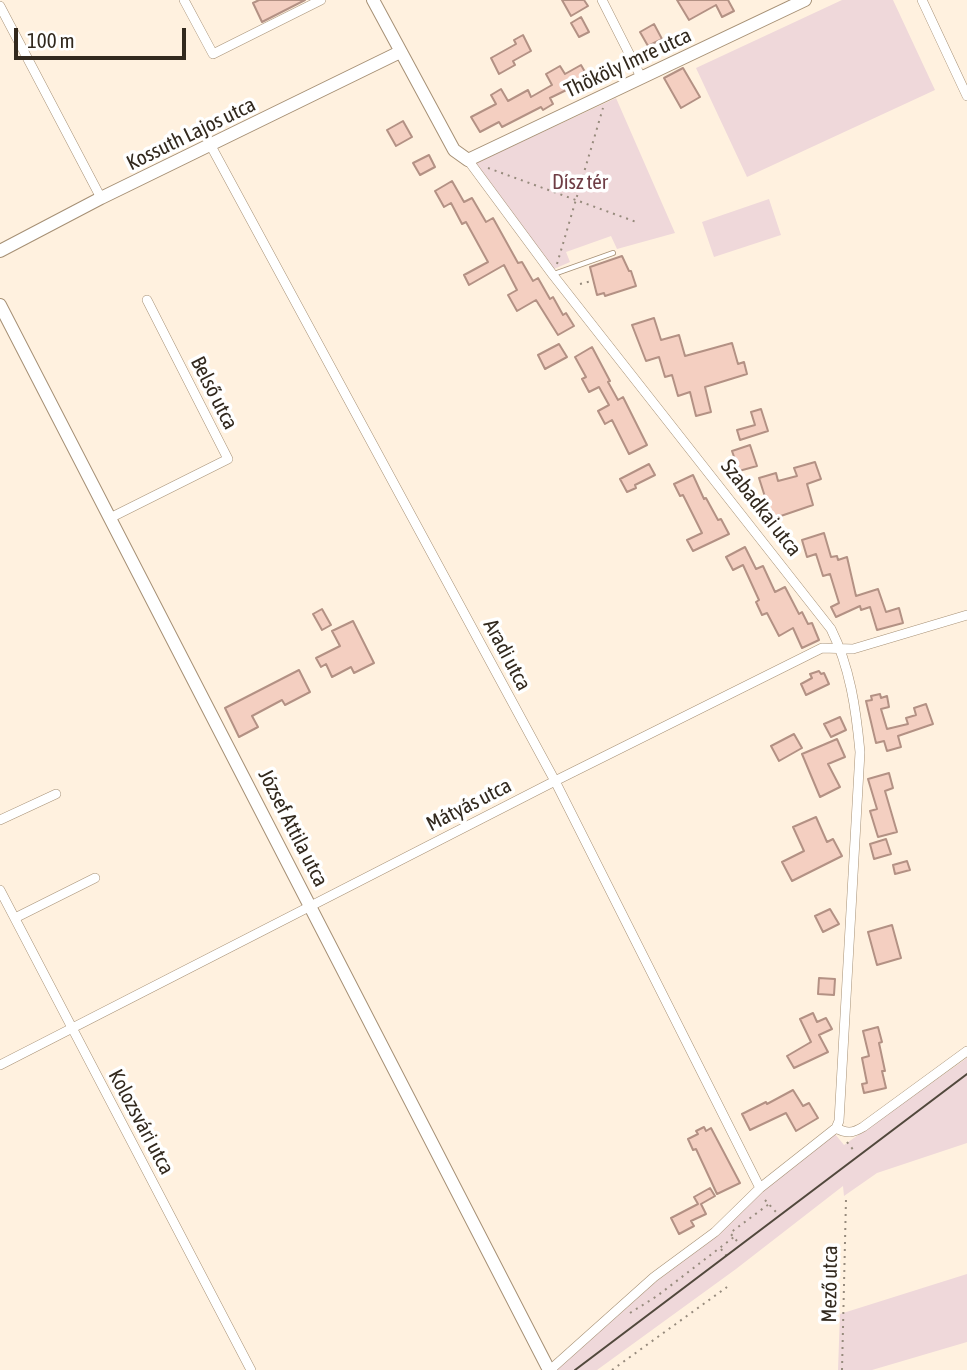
<!DOCTYPE html>
<meta charset="utf-8">
<style>
body{margin:0}
#map{position:relative;width:967px;height:1370px;overflow:hidden;background:#fff1df;font-family:"Asap Condensed",sans-serif}
canvas{display:block}
.scale{position:absolute;left:14px;top:28px;width:172px;height:32px;box-sizing:border-box;border:4px solid #32291e;border-top:0;padding-left:9px;font-size:21px;line-height:24px;white-space:nowrap;color:#32291e;-webkit-text-stroke:5px #fff;paint-order:stroke}
</style>
<div id="map">
<canvas width="967" height="1370"></canvas>
<div class="scale">100 m</div>
</div>
<script>
const ctx = document.querySelector('canvas').getContext('2d');
ctx.lineJoin = 'round';
function fillPath(path, color) { ctx.fillStyle = color; ctx.fill(path, 'evenodd'); }
function trace(path, color, width, dash) { ctx.strokeStyle = color; ctx.lineWidth = width; ctx.lineCap = dash ? 'butt' : 'round'; ctx.setLineDash(dash || []); ctx.stroke(path); }
function label(font, color, halo, rows, align = 'center') {
  ctx.font = font + ' "Asap Condensed",sans-serif'; ctx.lineWidth = 7; ctx.setLineDash([]); ctx.textBaseline = 'middle'; ctx.strokeStyle = halo; ctx.fillStyle = color; for (const [text, x, y, turn = 0] of rows) {
    ctx.save(); ctx.translate(x, y); ctx.rotate((+turn || 0) * Math.PI / 180); ctx.textAlign = isNaN(turn) ? turn : align; if (halo) ctx.strokeText(text, 0, 0); ctx.fillText(text, 0, 0); ctx.restore();
  }
}
fillPath(new Path2D(`
 M842,0H893L935,90L747,177L696,68Z
 M616,98L675,233L617,249L611,236L566,252L570,262L554,269L476,163Z
 M769,199L781,235L714,257L702,222Z
 M967,1058V1143L877,1173L844,1196L843,1186L736,1269L597,1370H556L658,1280L713,1239L761,1191L835,1134L844,1145Z
 M967,1274V1342L872,1370H838L840,1314Z`), '#efd8da');
const building = new Path2D(`
 M259,0H305L262,22L253,3Z
 M562,0H584L588,6L571,16Z
 M677,0H728L734,11L722,17L716,5L689,20Z
 M581,17L589,32L579,37L571,23Z
 M654,24L662,39L648,46L640,32Z
 M523,35L531,51L513,61L515,65L499,74L491,58L516,44L514,40Z
 M581,65L589,79L550,98L553,104L543,110L541,107L502,127L499,122L480,132L471,117L496,104L491,95L501,89L508,101L528,90L531,97L552,85L546,74L560,66L565,74Z
 M683,68L700,97L681,108L664,78Z
 M403,121L412,137L396,146L387,130Z
 M429,155L435,167L420,175L413,163Z
 M452,181L464,202L472,198L486,222L493,218L518,263L522,262L533,281L538,278L550,299L553,297L563,315L566,313L574,326L558,335L536,300L517,311L508,295L517,290L504,265L469,285L464,275L488,262L466,222L462,224L451,203L444,207L435,191Z
 M622,256L629,271H631L636,286L605,296L604,293L597,295L590,267Z
 M654,318L661,340L679,335L685,356L732,343L738,364L744,362L747,374L705,387L711,412L696,416L690,392L678,396L672,375L665,377L659,357L646,361L632,325Z
 M559,344L567,357L545,369L538,355Z
 M592,347L610,381L608,382L618,400L623,397L647,445L629,454L612,420L605,424L598,411L609,405L599,387L589,392L582,379L586,377L575,357Z
 M761,409L768,431L740,440L737,430L755,425L751,412Z
 M750,445L757,466L739,471L732,451Z
 M815,462L821,479L807,484L813,505L772,519L759,478L776,473L778,481L797,476L794,468Z
 M649,464L655,475L635,485L636,488L627,492L620,479Z
 M693,475L704,499L706,498L718,520L721,519L729,534L693,551L687,540L702,533L683,495L680,496L674,484Z
 M824,533L831,557L837,556L838,560L847,557L856,596L878,589L886,612L899,608L903,623L877,630L870,607L861,610L860,606L836,617L831,607L839,603L830,574L823,576L816,554L807,557L802,540Z
 M745,547L756,569L763,566L775,592L785,587L799,614L802,612L808,624L812,623L819,640L802,648L793,628L779,636L767,613L762,615L756,602L759,600L743,565L733,570L726,557Z
 M322,609L331,625L322,630L313,614Z
 M353,621L374,663L354,673L351,667L332,677L326,664L321,667L316,658L340,646L332,631Z
 M299,670L310,692L285,705L282,700L252,716L258,727L239,737L225,708Z
 M819,671L821,674L824,673L829,684L806,695L801,684L812,678L810,674Z
 M880,694L881,698L887,696L889,707L881,709L887,729L908,724L906,718L916,715L914,708L926,704L933,724L898,736L901,747L887,751L884,741L876,743L866,701L872,700L871,696Z
 M840,717L846,730L831,737L824,724Z
 M794,734L802,748L779,761L771,746Z
 M837,739L845,757L828,764L840,787L820,797L802,754Z
 M889,773L893,788L885,791L897,832L878,837L870,811L877,809L868,779Z
 M816,817L827,842L833,839L842,856L792,881L782,862L804,851L793,827Z
 M886,839L891,854L874,859L870,844Z
 M907,861L910,870L895,874L893,865Z
 M830,909L839,924L823,932L815,916Z
 M892,925L901,958L877,965L868,932Z
 M819,978L835,979L834,995L818,994Z
 M813,1013L817,1022L826,1018L832,1029L819,1035L828,1052L794,1068L787,1056L811,1042L800,1019Z
 M878,1027L882,1042L879,1043L885,1071H882L886,1088L864,1093L862,1084L867,1083L862,1058L869,1056L863,1031Z
 M793,1090L803,1106L809,1103L818,1118L796,1131L786,1113L750,1130L742,1114L766,1102L767,1104Z
 M704,1127L706,1131L711,1128L740,1183L717,1194L696,1149L693,1150L688,1139L698,1134L696,1131Z
 M710,1188L715,1196L701,1204L706,1214L691,1221L694,1226L679,1234L671,1218L698,1204L694,1197Z`);
fillPath(building, '#f4cfc1');
trace(building, '#b39184', 2);
const lane = new Path2D(`
 M554,274L613,253`);
const street = new Path2D(`
 M184,0L213,54L321,0
 M602,0L641,77
 M922,0L967,96
 M0,6L101,198
 M211,146L555,781L760,1188
 M468,160L553,275L831,629C850,667 856,709 860,752L839,1121L836,1128L760,1188L715,1232L654,1277L550,1370
 M110,518L228,459L147,300
 M0,820L56,794
 M0,890L251,1370
 M15,918L95,878
 M0,1065L555,781L822,648L853,649L967,615
 M836,1128C847,1134 853,1133 863,1127L967,1051`);
const secondary = new Path2D(`
 M373,0L454,150L468,160L805,0
 M0,251L101,198L400,52
 M0,305L549,1370`);
trace(lane, '#a69075', 6);
trace(street, '#a69075', 10);
trace(secondary, '#a69075', 14);
trace(new Path2D(`
 M488,168L639,223
 M557,264L603,108
 M580,284L592,281
 M847,1142L855,1152
 M765,1200L776,1212
 M737,1241L730,1233L769,1204
 M721,1249L729,1259
 M630,1313L657,1296L734,1237
 M612,1370L727,1287
 M842,1370L846,1199`), '#978b7d', 2, [2, 5]);
trace(lane, '#fff', 4.5);
trace(street, '#fff', 9);
trace(secondary, '#fff', 12);
trace(new Path2D(`
 M575,1370L967,1074`), '#51483c', 2);
label('21px', '#32291e', '#fff', [
 ["Thököly Imre utca",628,63,-25],
 ["Kossuth Lajos utca",191,134,-26],
 ["Belső utca",214,393,63],
 ["Szabadkai utca",761,508,52],
 ["Aradi utca",507,655,62],
 ["Mátyás utca",469,805,-27],
 ["József Attila utca",293,828,63],
 ["Kolozsvári utca",141,1122,62],
 ["Mező utca",830,1284,-89]
]);
label('21px', '#6e3c44', '#fff', [
 ["Dísz tér",580,182]
]);
</script>
